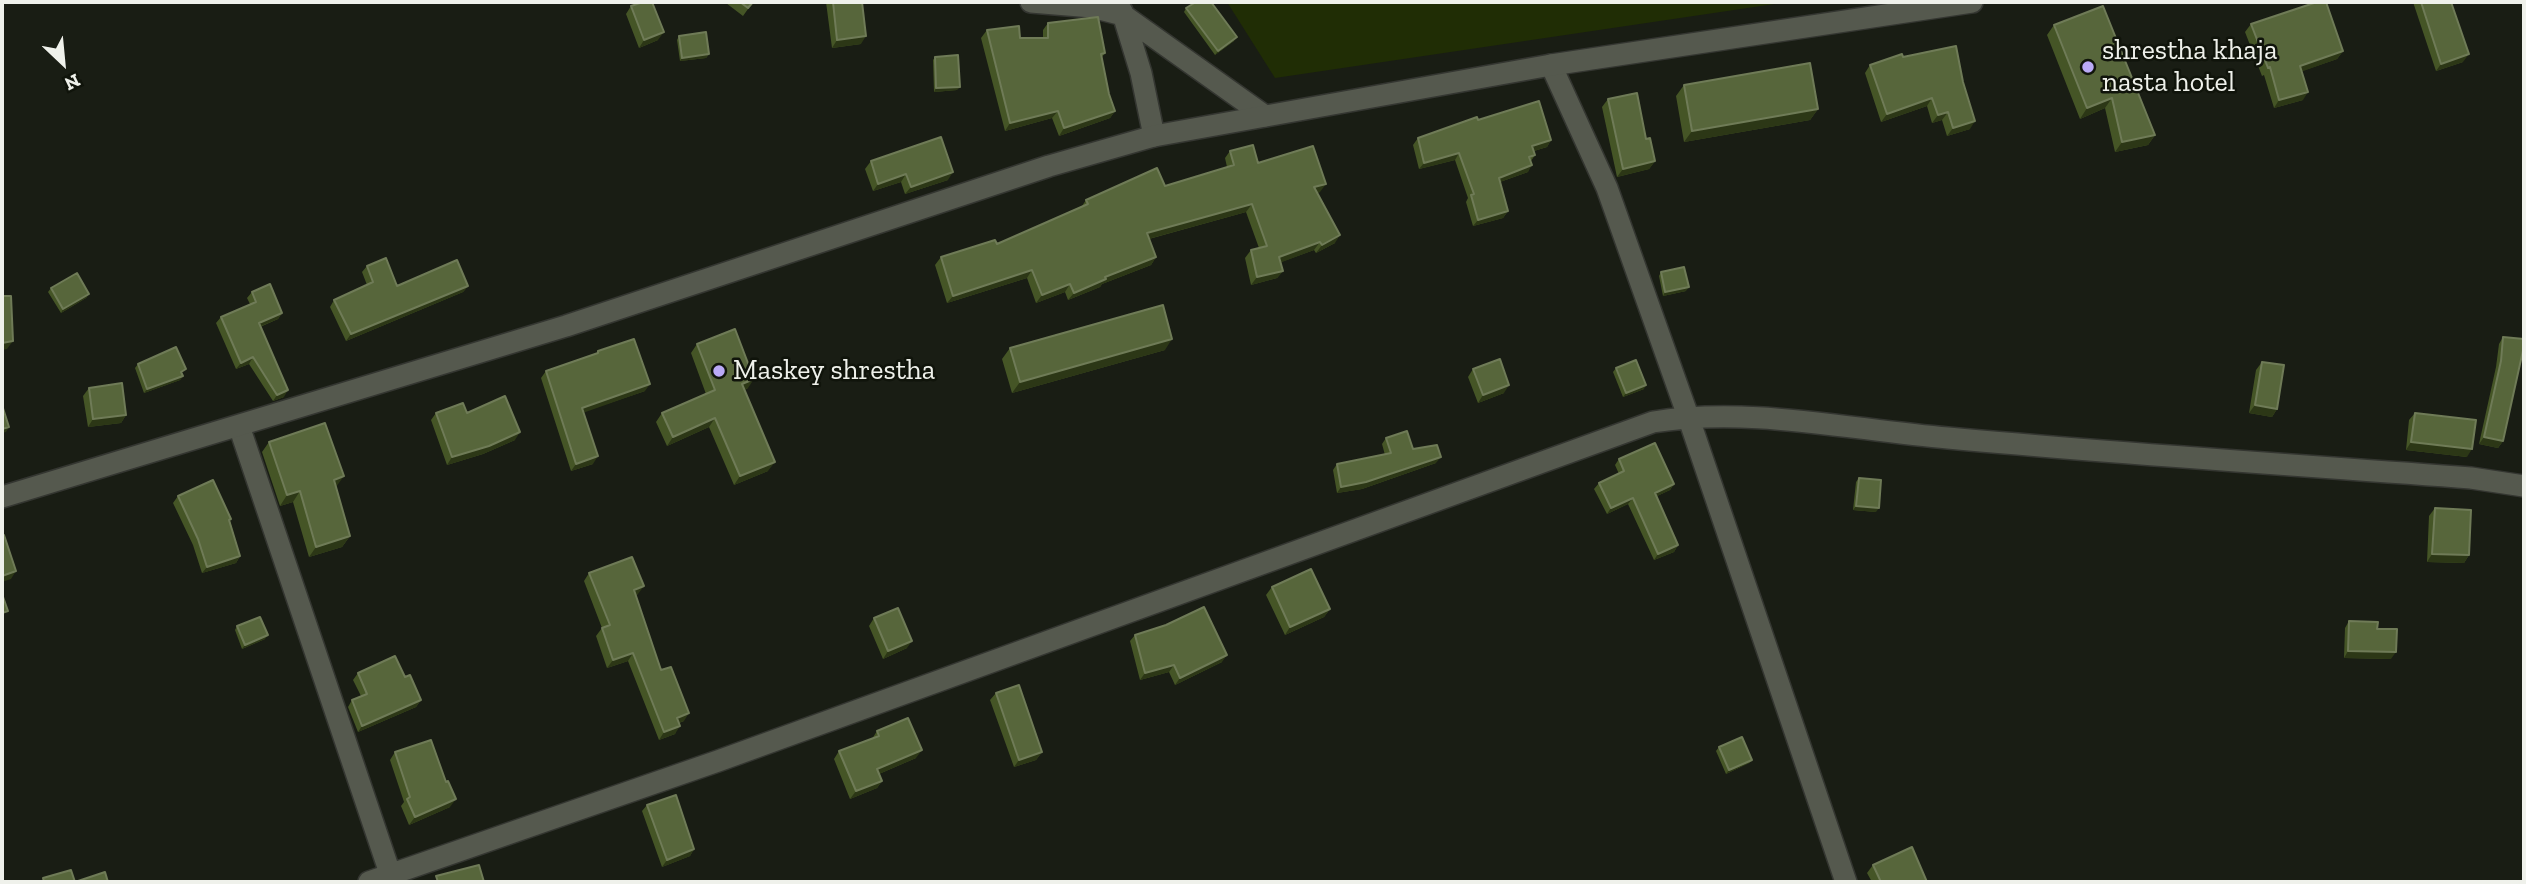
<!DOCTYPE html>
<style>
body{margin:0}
#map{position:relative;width:2526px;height:884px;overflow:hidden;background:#191d14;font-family:"Zilla Slab",serif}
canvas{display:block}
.frame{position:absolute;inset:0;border:4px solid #eff1eb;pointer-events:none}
.north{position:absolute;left:28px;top:28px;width:70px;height:70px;-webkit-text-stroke:5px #10140b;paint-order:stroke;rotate:154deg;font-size:19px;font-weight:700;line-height:28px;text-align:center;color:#eff1eb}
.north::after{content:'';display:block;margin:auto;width:24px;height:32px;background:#eff1eb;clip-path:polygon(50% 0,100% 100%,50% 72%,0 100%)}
</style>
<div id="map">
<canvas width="2526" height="884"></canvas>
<div class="frame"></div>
<div class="north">N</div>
</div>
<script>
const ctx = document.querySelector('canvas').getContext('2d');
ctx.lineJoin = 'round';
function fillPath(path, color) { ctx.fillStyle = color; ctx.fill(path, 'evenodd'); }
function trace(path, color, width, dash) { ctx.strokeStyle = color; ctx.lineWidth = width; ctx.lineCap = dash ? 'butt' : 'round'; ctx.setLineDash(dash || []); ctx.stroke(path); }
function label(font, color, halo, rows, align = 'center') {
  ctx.font = font + ' "Zilla Slab",serif'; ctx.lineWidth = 5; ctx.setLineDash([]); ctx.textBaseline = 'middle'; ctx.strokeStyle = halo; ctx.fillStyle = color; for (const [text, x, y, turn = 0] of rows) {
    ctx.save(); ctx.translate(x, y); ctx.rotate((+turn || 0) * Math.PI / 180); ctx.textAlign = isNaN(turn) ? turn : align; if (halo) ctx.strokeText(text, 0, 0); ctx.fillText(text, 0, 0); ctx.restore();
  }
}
fillPath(new Path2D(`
 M1227,2H1788L1275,78Z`), '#202d05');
const street = new Path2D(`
 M1031,2L1092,7L1123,15L1265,116
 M1122,11L1141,73L1154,136
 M1551,65L1607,188L1688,416L1846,882
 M239,426L393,882
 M369,882L718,761L1653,422C1749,406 1851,430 1948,438C2122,454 2297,465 2471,478L2524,486`);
const secondary = new Path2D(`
 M2,497L566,326L1049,166L1154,136L1551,65L1972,2`);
trace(street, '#343631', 24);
trace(secondary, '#343631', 24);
trace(street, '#55594e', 21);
trace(secondary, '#55594e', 21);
fillPath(new Path2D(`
 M728,2H753L743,16L726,3Z
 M826,2H862L861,44L832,48Z
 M2413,2H2451L2463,62L2436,71Z
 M631,6L658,40L639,48L626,14Z
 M1186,8L1234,41L1215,55L1184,12Z
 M1048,23L1105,53L1102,57L1109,94L1115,111L1110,118L1059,136L1052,118L1005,131L981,38L987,30L1020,38H1043V30Z
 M2251,24L2343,51L2337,59L2302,71L2303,100L2274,108L2264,75L2262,76L2245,32Z
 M2054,25L2155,135L2148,145L2115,152L2105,108L2080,119L2047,35Z
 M679,36L709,54L706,58L680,61L677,40Z
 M935,57L957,90L934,92L933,60Z
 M1903,57L1970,129L1947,136L1942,120L1932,123L1927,106L1881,122L1865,73L1870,65Z
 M1684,85L1818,109L1810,120L1684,142L1676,96Z
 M1608,99L1646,139L1655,161L1649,169L1617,177L1602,107Z
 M1478,120L1551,140L1547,147L1534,151L1535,155L1531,161L1528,172L1500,182L1508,211L1503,218L1473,226L1466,202L1468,198L1455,160L1419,169L1413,145L1418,138Z
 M1230,151L1320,192L1317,193L1335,243L1316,253L1314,250L1281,262L1283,271L1277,278L1251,285L1245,258L1251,250L1259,248L1246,212L1149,239L1156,257L1151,265L1102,284L1100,287L1068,300L1065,292L1036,303L1027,278L947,303L935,265L941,257L997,244L1082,206L1086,200L1165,186L1227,167L1225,158Z
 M871,161L948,180L905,194L901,182L873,191L865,169Z
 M367,266L397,286H468L463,292L346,341L330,307L334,300L367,285L362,272Z
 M1661,272L1686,291L1663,296L1659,276Z
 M51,288L89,294L86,298L61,313L48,292Z
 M252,292L282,313L278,319L260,327L284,397L273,401L249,364L236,369L216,323L221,317L250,304L247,298Z
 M2503,337V441L2498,448L2479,444L2496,367L2499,344Z
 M697,344L748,388L744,390L768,471L734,485L709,427L667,446L656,422L662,413L706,394L691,353Z
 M1010,348L1165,350L1012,393L1002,359Z
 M598,351L645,391L583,412L593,464L571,471L541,378L546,371L596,354Z
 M2262,362L2277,409L2272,417L2249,413L2256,370Z
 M138,364L183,373L182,374L183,376L180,380L144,393L135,368Z
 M1616,368L1644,389L1623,397L1613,372Z
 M1473,369L1504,393L1478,403L1468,377Z
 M89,388L126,415L121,423L88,427L83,396Z
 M436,413H467L515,440L483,454L447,465L431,420Z
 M2415,413L2467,457L2406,450L2409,420Z
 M1386,438L1413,449L1436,463L1362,489L1337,493L1333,470L1337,464L1385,455L1382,444Z
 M269,442L336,487L350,536L342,547L309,557L293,502L280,506L262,452Z
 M1619,459L1674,484L1670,490L1657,496L1678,545L1674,552L1654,560L1628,504L1607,514L1594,489L1599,483L1619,474L1615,465Z
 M1859,478L1876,512L1853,510L1856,482Z
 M178,496L231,519L230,521L240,556L236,563L202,573L193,545L173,503Z
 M2435,508L2469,555L2464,563L2427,562L2429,516Z
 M589,573L638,594L636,595L661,670L684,721L679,723L675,734L659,740L628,661L607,668L596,636L602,628L584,581Z
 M1272,587L1330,609L1324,617L1285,635L1266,595Z
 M874,618L907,648L883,659L869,626Z
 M2349,621L2377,629L2391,659L2344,658L2345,628Z
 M237,626L265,639L242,649L235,630Z
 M1135,635L1222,662L1175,685L1169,672L1140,680L1130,641Z
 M358,673L405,677L421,700L416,707L358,732L348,707L352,700L361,696L353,680Z
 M996,693L1042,752L1036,760L1014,767L990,700Z
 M877,731L916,758L879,774L882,781L877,788L850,799L834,759L839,751L872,739Z
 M1719,747L1752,760L1749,763L1726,774L1716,751Z
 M395,752L450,807L409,825L401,806L404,802L390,760Z
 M647,805L694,849L690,856L662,867L642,811Z
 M1873,865L1927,882H1872L1867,873Z`), '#455526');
fillPath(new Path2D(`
 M664,32L658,40L639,48L644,40Z
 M866,36L861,44L832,48L837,40Z
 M1237,37L1234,41L1215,55L1218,51Z
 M2343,51L2337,59L2295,74L2300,66Z
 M709,54L706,58L680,61L682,58Z
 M2469,54L2463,62L2436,71L2441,64Z
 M960,87L957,90L934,92L936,88Z
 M2308,92L2303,100L2274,108L2279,100Z
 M1932,98L1927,106L1881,122L1887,114Z
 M2112,98L2105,108L2080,119L2087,108Z
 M1818,109L1810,120L1684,142L1692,131Z
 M1058,111L1052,118L1005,131L1010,123Z
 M1115,111L1110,118L1059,136L1064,128Z
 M1948,112L1942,120L1932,123L1938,115Z
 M1975,121L1970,129L1947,136L1953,128Z
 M2155,135L2148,145L2115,152L2122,142Z
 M1551,140L1547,147L1527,153L1532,146Z
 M1459,153L1455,160L1419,169L1424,163Z
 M1655,161L1649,169L1617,177L1623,169Z
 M1532,165L1528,172L1494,184L1499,178Z
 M953,172L948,180L905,194L911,187Z
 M906,174L901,182L873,191L878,184Z
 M1326,184L1320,192L1308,195L1314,187Z
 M1252,204L1246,212L1141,241L1147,233Z
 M1508,211L1503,218L1473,226L1478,220Z
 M1340,235L1335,243L1316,253L1322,245Z
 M1320,242L1314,250L1274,265L1279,257Z
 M1156,257L1151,265L1102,284L1100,287L1068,300L1074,293L1105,277Z
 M1032,270L1027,278L947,303L953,296Z
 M1283,271L1277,278L1251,285L1257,277Z
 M1070,284L1065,292L1036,303L1042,295Z
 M468,286L463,292L346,341L351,334Z
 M1689,287L1686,291L1663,296L1665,292Z
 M89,294L86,298L61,313L63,309Z
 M282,313L278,319L254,329L259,323Z
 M1172,339L1165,350L1012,393L1020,382Z
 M13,341L7,349L2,350V343Z
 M253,357L249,364L236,369L241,363Z
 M183,376L180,380L144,393L147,389Z
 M754,379L748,388L736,393L742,384Z
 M650,384L645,391L577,415L582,408Z
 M1509,385L1504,393L1478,403L1483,395Z
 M1646,385L1644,389L1623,397L1626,393Z
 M288,390L284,397L273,401L277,395Z
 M2255,405L2277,409L2272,417L2249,413Z
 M126,415L121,423L88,427L93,419Z
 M715,418L709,427L667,446L673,437Z
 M9,427L6,432L2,433V429Z
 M520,432L515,440L483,454L447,465L452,457Z
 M2484,437L2503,441L2498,448L2479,444Z
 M2411,442L2472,449L2467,457L2406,450Z
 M598,456L593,464L571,471L576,464Z
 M1441,457L1436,463L1362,489L1337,493L1341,487Z
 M775,462L768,471L734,485L740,476Z
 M344,476L336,487L326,490L334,480Z
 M1674,484L1670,490L1651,499L1655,493Z
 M300,491L293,502L280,506L287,495Z
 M1633,498L1628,504L1607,514L1611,508Z
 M1856,506L1879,508L1876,512L1853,510Z
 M350,536L342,547L309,557L316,547Z
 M1678,545L1674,552L1654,560L1658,554Z
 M2432,554L2469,555L2464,563L2427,562Z
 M240,556L236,563L202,573L207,567Z
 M16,571L11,579L2,582V576Z
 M644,586L638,594L628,598L634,590Z
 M1330,609L1324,617L1285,635L1290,627Z
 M268,635L265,639L242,649L245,645Z
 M912,641L907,648L883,659L888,651Z
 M2348,651L2396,652L2391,659L2344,658Z
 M633,653L628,661L607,668L613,660Z
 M1227,655L1222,662L1175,685L1180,678Z
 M1174,665L1169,672L1140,680L1145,673Z
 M421,700L416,707L358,732L362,726Z
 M689,713L684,721L672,725L677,718Z
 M680,726L675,734L659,740L664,732Z
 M922,750L916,758L872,777L877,769Z
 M1042,752L1036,760L1014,767L1019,760Z
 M1752,760L1749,763L1726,774L1729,770Z
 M882,781L877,788L850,799L856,791Z
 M456,799L450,807L409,825L415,817Z
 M694,849L690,856L662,867L667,860Z`), '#2c3716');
const building = new Path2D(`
 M643,2H652L664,32L644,40L631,6Z
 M740,2H753L748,8Z
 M833,2H862L866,36L837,40Z
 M1196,2H1211L1237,37L1218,51L1186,8Z
 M2317,2H2326L2343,51L2300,66L2308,92L2279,100L2270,67L2268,68L2251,24Z
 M2421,2H2451L2469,54L2441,64Z
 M2103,6L2155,135L2122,142L2112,98L2087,108L2054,25Z
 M1098,17L1105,53L1101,54L1109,94L1115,111L1064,128L1058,111L1010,123L987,30L1019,26L1020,38H1048V23Z
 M706,32L709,54L682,58L679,36Z
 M1956,46L1963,82L1975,121L1953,128L1948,112L1938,115L1932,98L1887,114L1870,65L1902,54L1903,57Z
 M958,55L960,87L936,88L935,57Z
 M1810,63L1818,109L1692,131L1684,85Z
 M1637,93L1646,139L1650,138L1655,161L1623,169L1608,99Z
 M1539,101L1551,140L1532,146L1535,155L1529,157L1532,165L1499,178L1508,211L1478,220L1471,195L1474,194L1459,153L1424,163L1418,138L1477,117L1478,120Z
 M941,137L953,172L911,187L906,174L878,184L871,161Z
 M1253,145L1258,163L1313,146L1326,184L1314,187L1340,235L1322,245L1320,242L1279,257L1283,271L1257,277L1251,250L1267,246L1252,204L1147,233L1156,257L1105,277L1106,279L1074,293L1070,284L1042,295L1032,270L953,296L941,257L995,240L997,244L1088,204L1086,200L1157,168L1165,186L1234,165L1230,151Z
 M386,258L397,286L457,260L468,286L351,334L334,300L373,282L367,266Z
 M1684,267L1689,287L1665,292L1661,272Z
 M77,273L89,294L63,309L51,288Z
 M270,284L282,313L259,323L288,390L277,395L253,357L241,363L221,317L256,302L252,292Z
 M2,296H11L13,341L2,343Z
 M1163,305L1172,339L1020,382L1010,348Z
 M735,329L754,379L742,384L775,462L740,476L715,418L673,437L662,413L715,390L697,344Z
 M2503,337L2524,339V346L2503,441L2484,437L2501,361Z
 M634,339L650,384L582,408L598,456L576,464L546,371L598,353V351Z
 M176,347L186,369L181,372L183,376L147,389L138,364Z
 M1500,359L1509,385L1483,395L1473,369Z
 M1636,360L1646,385L1626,393L1616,368Z
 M2262,362L2284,365L2277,409L2255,405Z
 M122,383L126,415L93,419L89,388Z
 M505,396L520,432L489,446L452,457L436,413L463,403L467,413Z
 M2,405L9,427L2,429Z
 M2415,413L2476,420L2472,449L2411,442Z
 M325,423L344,476L334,480L350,536L316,547L300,491L287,495L269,442Z
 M1407,431L1413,449L1437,445L1441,457L1366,482L1341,487L1337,464L1391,453L1386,438Z
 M1655,443L1674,484L1655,493L1678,545L1658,554L1633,498L1611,508L1599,483L1624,471L1619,459Z
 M1859,478L1881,480L1879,508L1856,506Z
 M213,480L231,519L229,520L240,556L207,567L198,539L178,496Z
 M2435,508L2471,510L2469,555L2432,554Z
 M4,535L16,571L2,576V536Z
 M632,557L644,586L634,590L661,670L671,667L689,713L677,718L680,726L664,732L633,653L613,660L602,628L610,625L589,573Z
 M1311,569L1330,609L1290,627L1272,587Z
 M2,594L8,611L2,613Z
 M1204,607L1227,655L1180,678L1174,665L1145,673L1135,635L1166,625Z
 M898,608L912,641L888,651L874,618Z
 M260,617L268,635L245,645L237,626Z
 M2349,621L2378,622L2377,629H2397L2396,652L2348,651Z
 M395,656L405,677L410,675L421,700L362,726L352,700L367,694L358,673Z
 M1019,685L1042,752L1019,760L996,693Z
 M908,718L922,750L877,769L882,781L856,791L839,751L879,736L877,731Z
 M1742,737L1752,760L1729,770L1719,747Z
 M431,740L446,782L448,781L456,799L415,817L407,799L410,797L395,752Z
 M676,795L694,849L667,860L647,805Z
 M1912,847L1927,882H1881L1873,865Z
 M479,865L484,882H438L436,876Z
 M71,870L75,882H44L43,878Z
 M105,872L108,882H75Z`);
fillPath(building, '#57663b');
trace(building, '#6f7b57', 2);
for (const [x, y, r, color] of [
 [2088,67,7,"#baaaf6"],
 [719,371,7,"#baaaf6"]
]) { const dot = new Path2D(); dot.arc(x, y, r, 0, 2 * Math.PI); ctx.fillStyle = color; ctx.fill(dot); trace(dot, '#10140b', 2.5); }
label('28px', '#eff1eb', '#10140b', [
 ["shrestha khaja",2102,51],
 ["nasta hotel",2102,83],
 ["Maskey shrestha",733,371]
], 'left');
</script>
